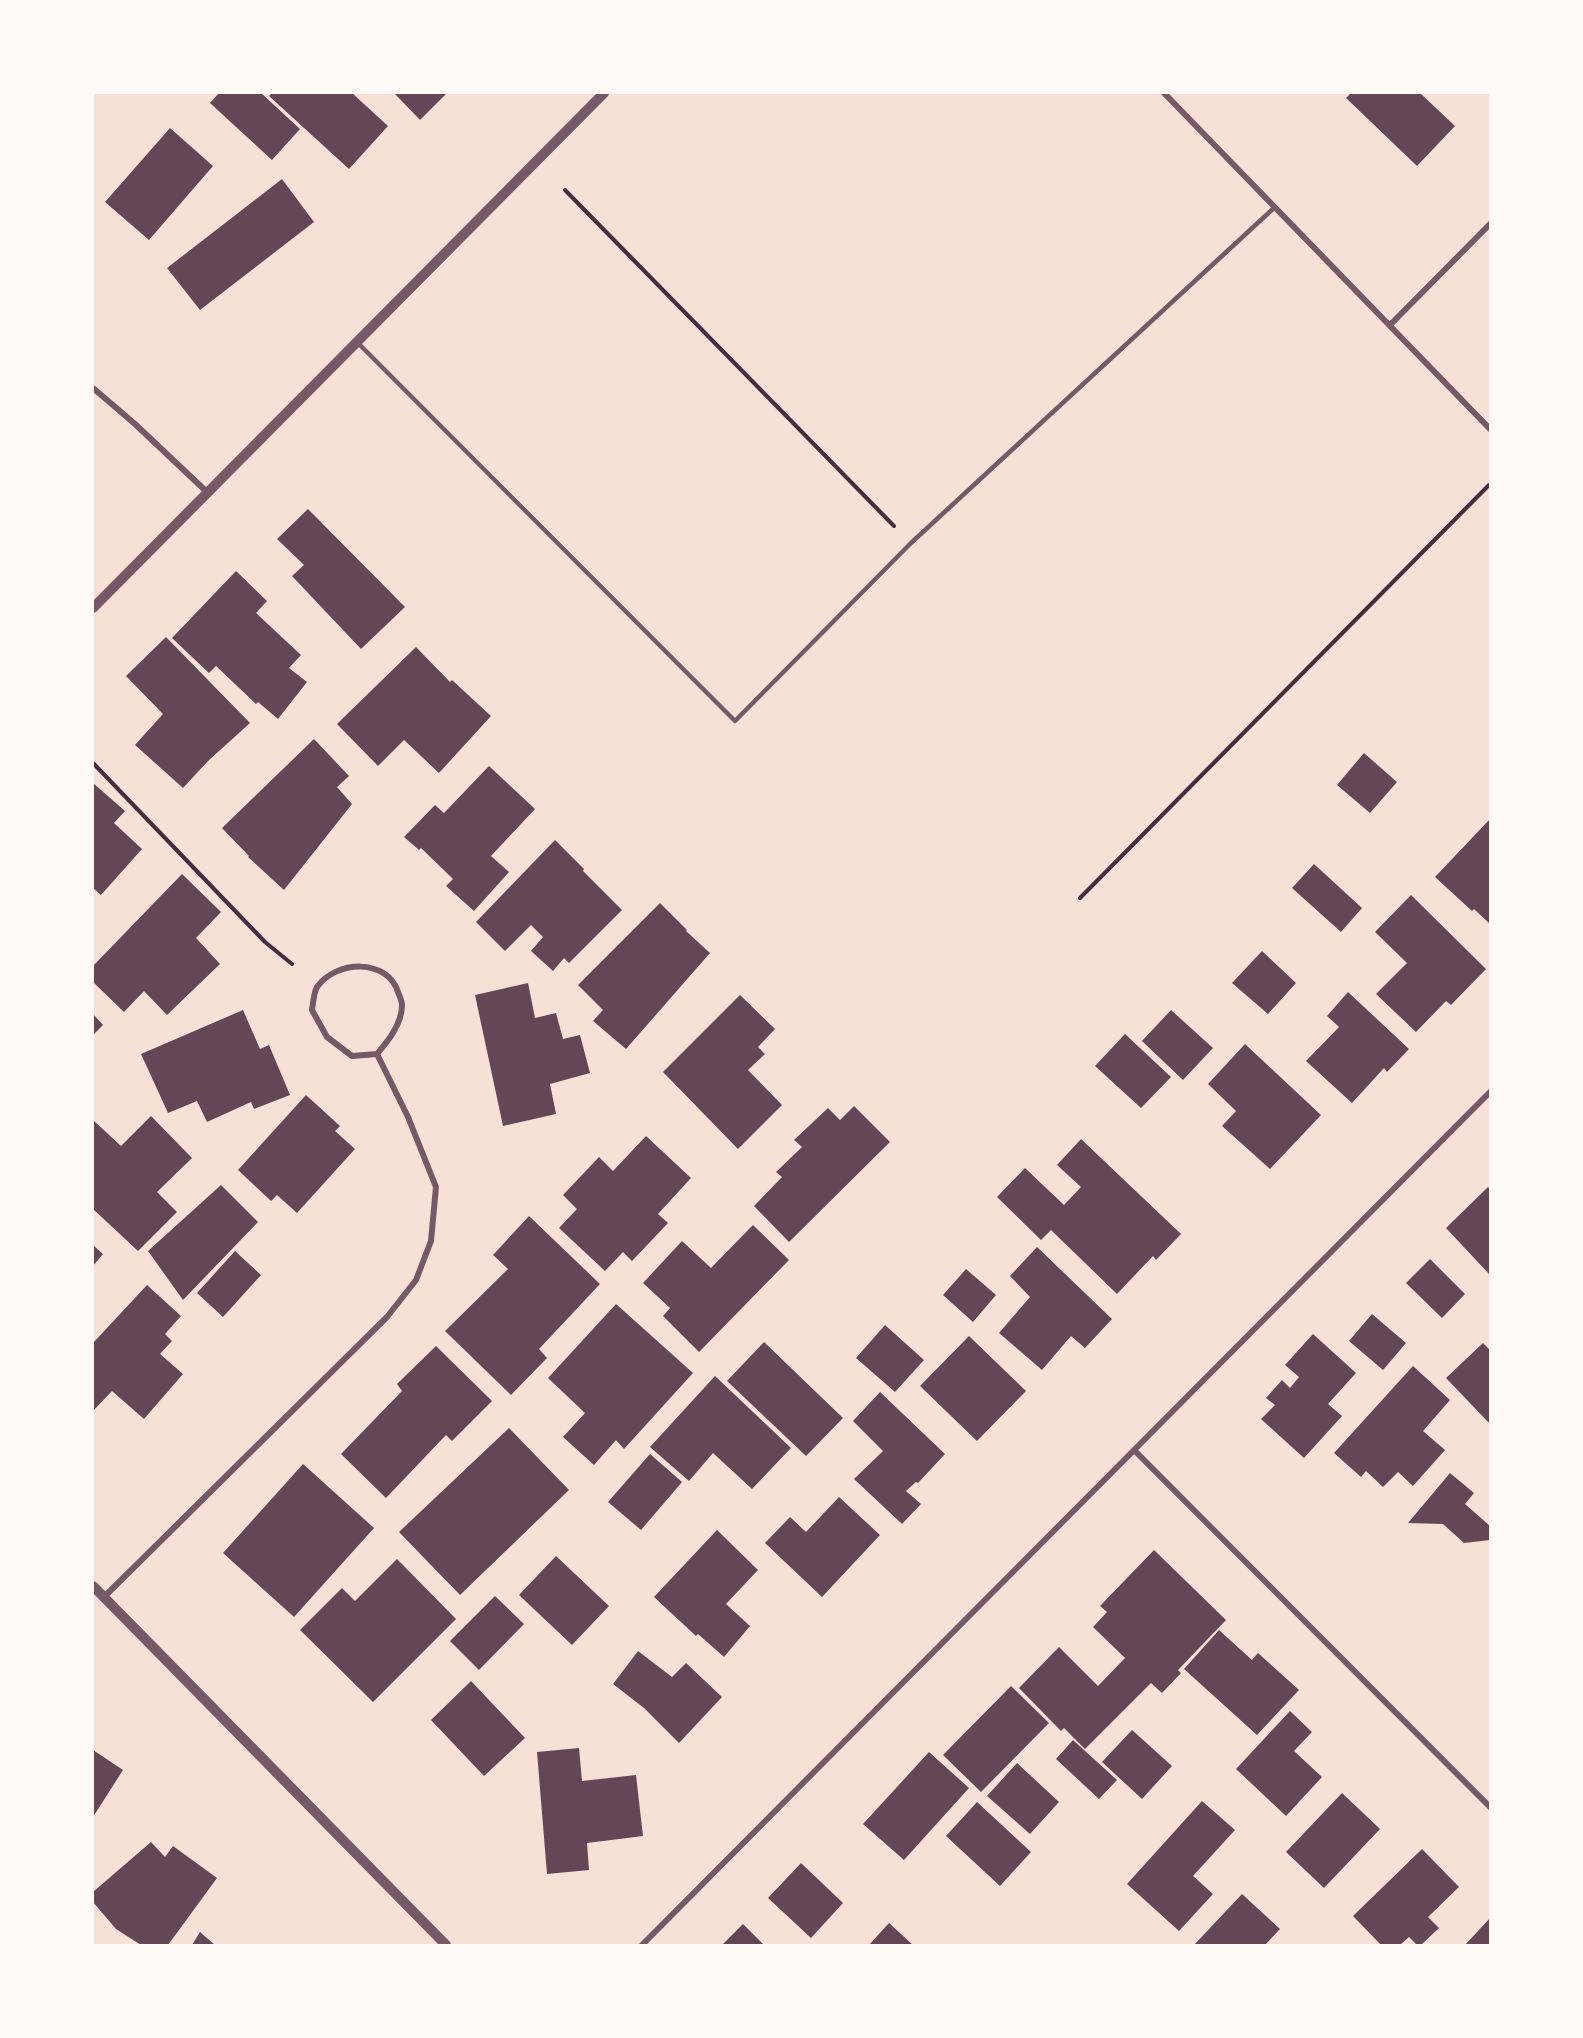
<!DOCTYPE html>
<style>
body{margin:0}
#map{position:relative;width:1583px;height:2038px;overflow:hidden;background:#f7e1d7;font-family:"Archivo Narrow",sans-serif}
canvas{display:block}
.frame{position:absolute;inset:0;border:94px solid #fffaf5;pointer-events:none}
</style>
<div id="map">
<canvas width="1583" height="2038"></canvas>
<div class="frame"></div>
</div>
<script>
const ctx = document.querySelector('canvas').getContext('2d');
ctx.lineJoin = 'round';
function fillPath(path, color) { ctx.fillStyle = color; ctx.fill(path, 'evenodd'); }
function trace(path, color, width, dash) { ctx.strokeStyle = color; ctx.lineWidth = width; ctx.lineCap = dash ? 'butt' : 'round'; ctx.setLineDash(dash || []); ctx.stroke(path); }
fillPath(new Path2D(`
 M219,93H261L300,129L272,160L210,103Z
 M272,93H352L388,126L349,169L269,96Z
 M394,93H447L420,120Z
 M1351,93H1420L1455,126L1417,166L1346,98Z
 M170,128L213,166L149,240L105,202Z
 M282,179L314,222L200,310L167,268Z
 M308,509L405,607L361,649L292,576L304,565L277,539Z
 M236,571L267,601L256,613L301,655L289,668L307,682L278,719L258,702L256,704L216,666L209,673L172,638Z
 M166,637L250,723L208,761L183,788L135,745L163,714L126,676Z
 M416,647L450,682L452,680L491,716L439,773L404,740L378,766L337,724Z
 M314,739L349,776L337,787L352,804L284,890L248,857L249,856L222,828Z
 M1364,753L1397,782L1370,813L1337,785Z
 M489,766L535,809L491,856L509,872L474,911L446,886L453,879L421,848L419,850L404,837L435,805L444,813Z
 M93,783L125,811L114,823L142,849L101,895L93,888Z
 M1490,819V924L1474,909L1472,911L1435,877Z
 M555,840L584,869L583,871L622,910L569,963L564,958L553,971L531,951L543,937L531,925L505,951L476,922Z
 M1314,864L1362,908L1341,932L1292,888Z
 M182,874L221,912L196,938L220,964L167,1015L144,991L124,1012L93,982V966Z
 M1411,895L1486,969L1451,1005L1446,1001L1416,1032L1376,994L1407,963L1375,932Z
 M660,903L687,930L686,931L710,953L626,1049L593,1021L603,1010L578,985Z
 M1262,951L1296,983L1268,1014L1232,983Z
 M528,983L535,1018L556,1013L563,1039L580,1035L590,1073L550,1084L556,1114L503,1126L475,995Z
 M1348,992L1409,1049L1387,1072L1384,1068L1352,1103L1306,1061L1339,1027L1327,1016Z
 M740,995L775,1029L758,1047L765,1054L748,1070L782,1105L738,1149L663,1072Z
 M243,1010L260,1049L269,1045L290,1095L254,1109L251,1102L207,1122L197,1101L168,1113L141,1054Z
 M1171,1010L1213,1048L1183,1080L1142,1041Z
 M93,1014L103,1025L93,1035Z
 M1125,1034L1171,1077L1141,1108L1095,1066Z
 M1245,1044L1321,1115L1270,1169L1222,1126L1236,1111L1208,1084Z
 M306,1095L340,1126L335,1131L355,1149L297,1213L277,1195L271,1201L238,1170Z
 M854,1106L890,1142L789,1242L754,1206L782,1177L776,1172L802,1147L794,1140L828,1108L840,1120Z
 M151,1116L192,1158L157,1192L177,1212L138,1251L93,1209V1120L121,1146Z
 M646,1136L691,1178L658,1214L668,1223L632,1261L623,1252L605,1271L559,1228L577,1209L563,1195L599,1157L613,1171Z
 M1081,1139L1181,1234L1156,1260L1153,1256L1117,1294L1051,1230L1041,1240L997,1197L1025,1168L1064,1205L1081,1187L1057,1165Z
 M221,1185L258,1222L183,1300L148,1251Z
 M1488,1187L1490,1189V1275L1446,1228Z
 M529,1216L600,1284L539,1349L547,1358L511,1395L445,1331L508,1269L493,1255Z
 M753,1225L789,1260L699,1352L663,1316L670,1308L643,1283L682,1241L711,1268Z
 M93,1245L103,1254L93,1266Z
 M1037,1247L1112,1319L1085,1348L1071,1336L1042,1370L999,1333L1030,1297L1010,1276Z
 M235,1251L261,1275L223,1317L197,1293Z
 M1430,1259L1465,1294L1442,1318L1406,1283Z
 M966,1269L996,1295L973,1322L943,1295Z
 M147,1285L181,1316L165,1334L172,1341L160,1354L183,1374L144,1419L112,1391L93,1411V1343Z
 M616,1304L693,1373L624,1449L616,1440L594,1465L563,1437L585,1413L548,1378Z
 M1372,1314L1406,1343L1383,1370L1349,1341Z
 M885,1325L924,1360L895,1392L856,1358Z
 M1313,1334L1356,1373L1328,1404L1342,1416L1304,1458L1261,1419L1275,1405L1266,1398L1282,1380L1290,1388L1299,1377L1285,1365Z
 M969,1336L1026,1391L977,1441L920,1386Z
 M764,1342L843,1418L806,1456L727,1381Z
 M1483,1343L1490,1350V1424L1446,1378Z
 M436,1346L492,1401L452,1441L446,1435L386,1498L341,1454L402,1391L397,1384Z
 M1413,1366L1450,1400L1423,1431L1445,1450L1413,1486L1398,1472L1383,1487L1366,1471L1361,1477L1334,1453Z
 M715,1376L791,1448L752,1489L713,1453L689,1481L650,1447Z
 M880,1392L945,1454L918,1483L916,1482L906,1491L921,1504L902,1524L854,1479L883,1451L853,1421Z
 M509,1428L569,1490L460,1595L399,1532Z
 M650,1454L682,1482L641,1530L608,1502Z
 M303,1464L374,1528L294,1617L223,1553Z
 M1450,1473L1474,1493L1465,1504L1490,1526V1540L1464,1543L1443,1524L1408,1523Z
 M839,1497L880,1535L822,1597L765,1543L790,1517L806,1532Z
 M717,1530L758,1570L726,1604L750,1626L724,1657L698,1634L696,1636L654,1597Z
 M1154,1550L1226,1620L1178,1670L1181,1673L1162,1693L1151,1683L1085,1749L1064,1728L1061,1731L1019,1688L1059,1647L1098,1686L1125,1658L1093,1627L1107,1612L1100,1606Z
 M556,1556L609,1606L572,1645L519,1595Z
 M397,1559L456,1619L373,1702L300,1630L342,1588L355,1601Z
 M495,1596L524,1624L479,1670L450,1641Z
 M1219,1630L1252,1660L1258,1653L1299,1690L1257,1735L1184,1669Z
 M638,1651L672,1677L686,1663L722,1697L679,1743L644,1708L613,1684Z
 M471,1681L525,1738L484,1776L431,1720Z
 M1011,1686L1049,1723L981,1792L943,1755Z
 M1290,1711L1312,1732L1294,1751L1322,1777L1286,1816L1236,1769Z
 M1132,1730L1172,1766L1142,1799L1102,1762Z
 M1073,1740L1117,1780L1099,1799L1056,1759Z
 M579,1748L582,1781L636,1775L643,1836L587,1843L589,1870L547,1874L537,1752Z
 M93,1750L123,1770L93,1817Z
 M929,1752L969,1788L904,1860L863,1824Z
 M1017,1763L1059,1802L1030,1834L987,1796Z
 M1342,1793L1380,1829L1324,1888L1286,1852Z
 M1202,1801L1235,1830L1193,1876L1213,1894L1179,1931L1127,1884Z
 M977,1802L1031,1852L1000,1886L946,1836Z
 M151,1842L165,1857L173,1846L217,1878L168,1945H141L116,1929L93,1902V1892Z
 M1422,1849L1459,1887L1428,1917L1439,1928L1421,1945H1417L1409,1937L1400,1945H1381L1353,1916Z
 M801,1863L843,1903L811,1938L768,1898Z
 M1242,1894L1280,1929L1265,1945H1194Z
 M1490,1918V1945H1465Z
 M889,1923L913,1945H869Z
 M743,1924L764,1945H722Z
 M200,1932L215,1945H192Z`), '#644757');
trace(new Path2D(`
 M565,190L894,526
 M93,763L265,942L292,964
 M1080,898L1489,485`), '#4a2c40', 4);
trace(new Path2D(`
 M357,342L735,721L911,543L1275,207`), '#755966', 4.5);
trace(new Path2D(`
 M1164,93L1490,429
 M1390,325L1490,224
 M93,388L135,424L208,493
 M1134,1450L1490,1807
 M104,1597L387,1317L416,1280L431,1241L436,1187L408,1117L377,1054L352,1056L327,1037L312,1010C313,1003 314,992 317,987C336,960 387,958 398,992C399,995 402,1001 402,1005C402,1024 388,1041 377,1054
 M642,1945L1490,1092`), '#755966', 6);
trace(new Path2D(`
 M93,608L604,93
 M93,1586L446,1945`), '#755966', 10);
</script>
